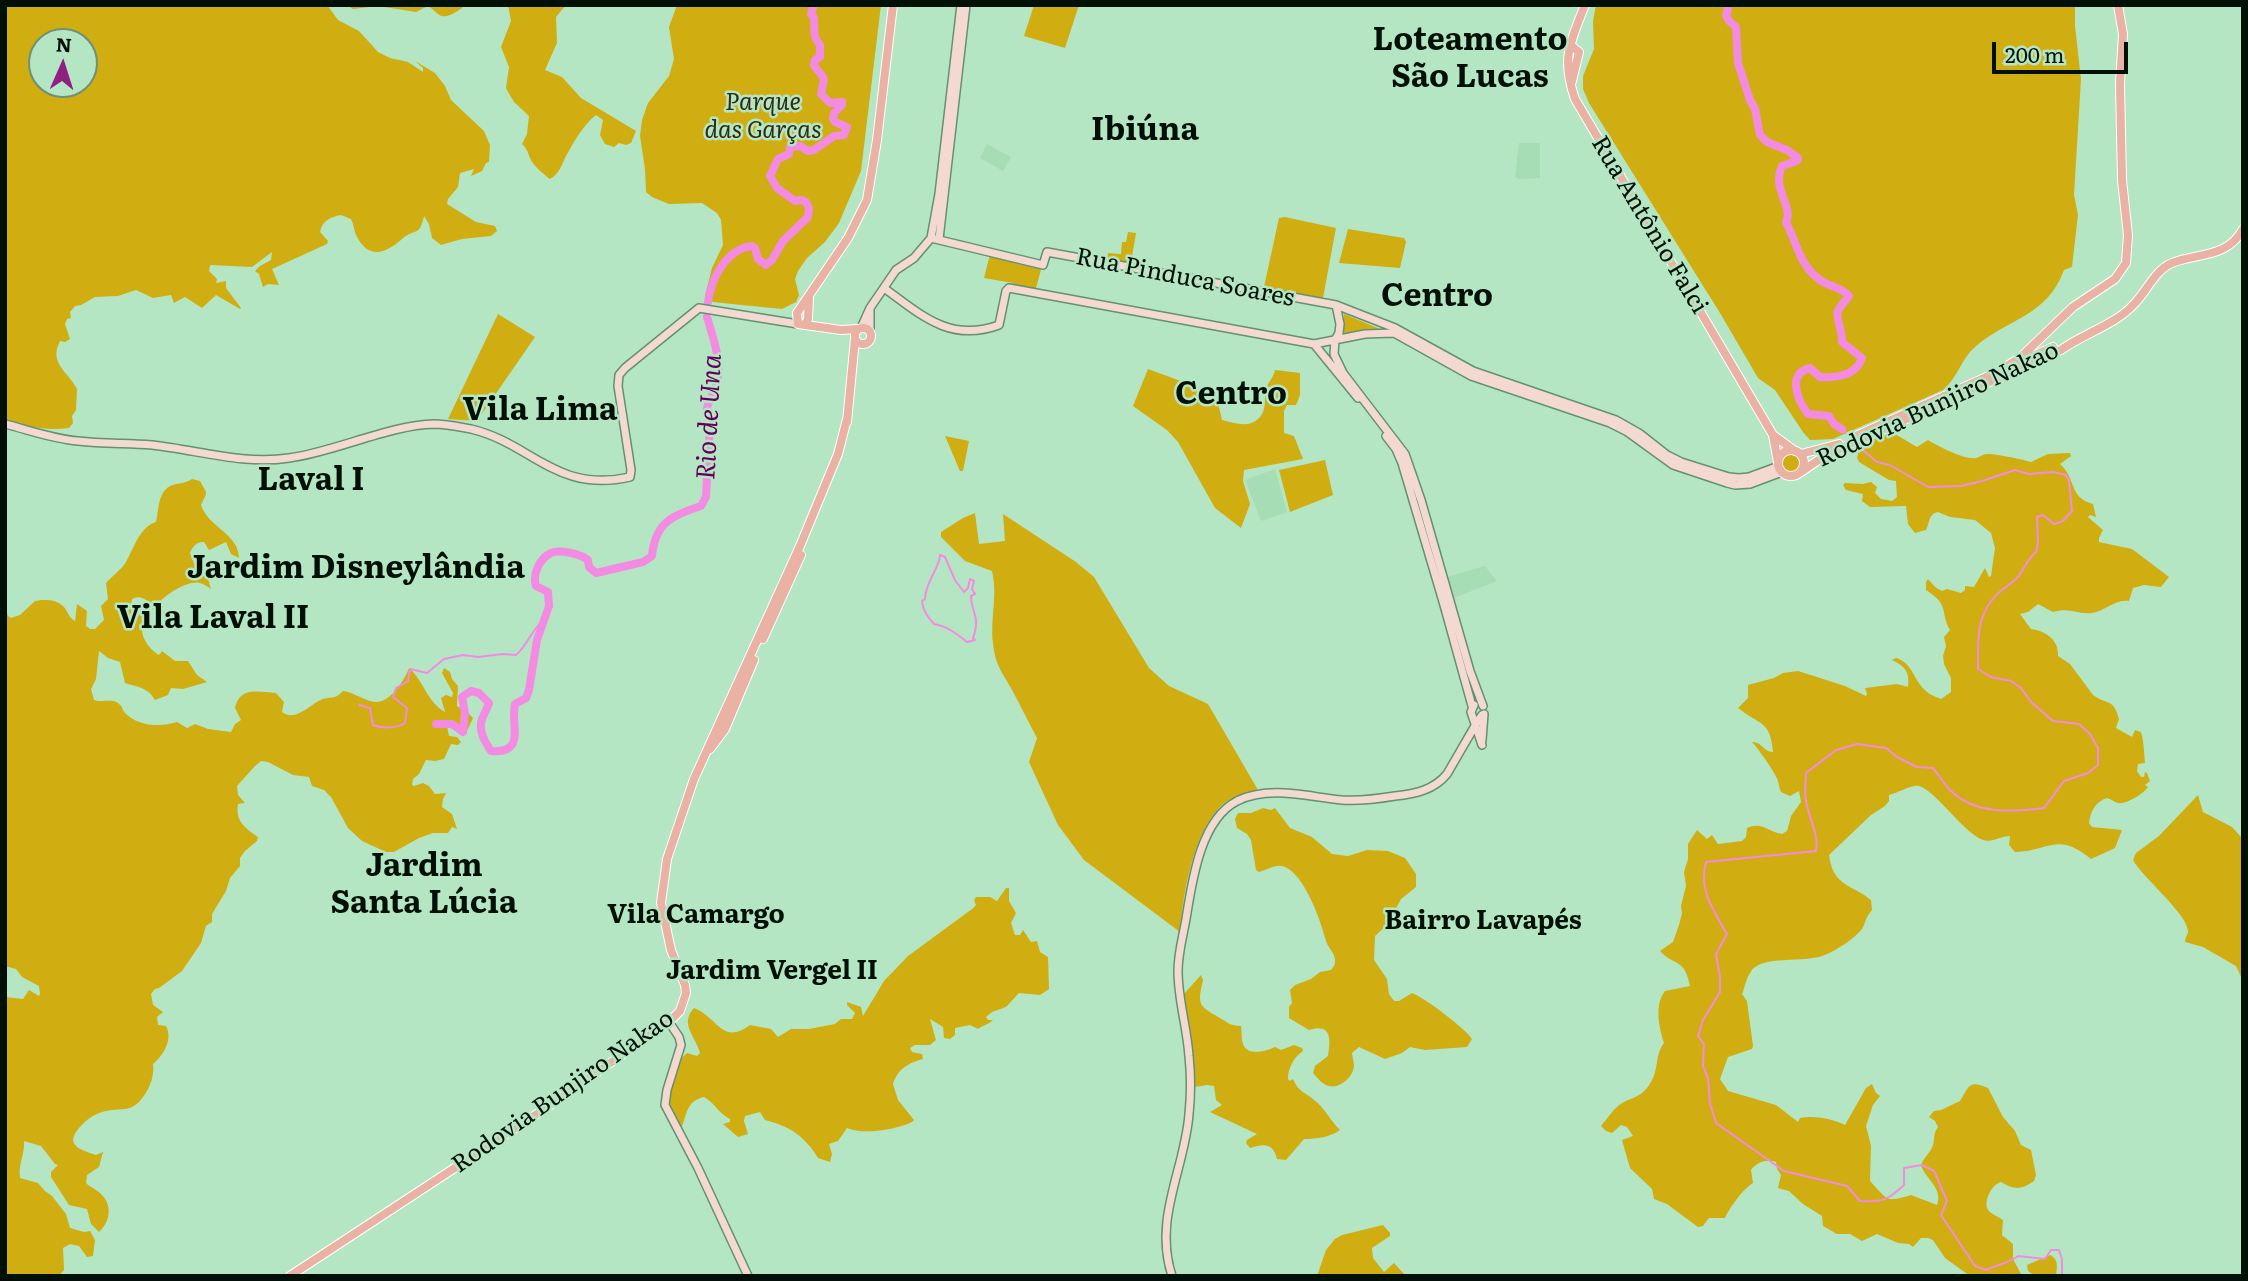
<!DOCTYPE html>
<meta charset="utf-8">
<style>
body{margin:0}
#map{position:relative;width:2248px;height:1281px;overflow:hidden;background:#b5e6c3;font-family:Literata,serif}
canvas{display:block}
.frame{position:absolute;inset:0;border:7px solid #011006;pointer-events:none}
.north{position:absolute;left:28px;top:28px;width:70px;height:70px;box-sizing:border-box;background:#b5e6c3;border:2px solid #6d9077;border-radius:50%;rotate:3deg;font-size:19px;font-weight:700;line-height:28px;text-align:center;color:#011006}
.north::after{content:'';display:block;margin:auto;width:24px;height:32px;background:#902183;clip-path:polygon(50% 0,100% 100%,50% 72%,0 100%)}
.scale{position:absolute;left:1992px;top:42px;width:136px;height:32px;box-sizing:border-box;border:4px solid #011006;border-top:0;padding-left:9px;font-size:21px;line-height:24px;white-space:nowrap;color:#011006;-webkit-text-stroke:5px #b5e6c3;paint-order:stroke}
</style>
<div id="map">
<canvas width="2248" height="1281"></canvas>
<div class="frame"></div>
<div class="north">N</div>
<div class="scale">200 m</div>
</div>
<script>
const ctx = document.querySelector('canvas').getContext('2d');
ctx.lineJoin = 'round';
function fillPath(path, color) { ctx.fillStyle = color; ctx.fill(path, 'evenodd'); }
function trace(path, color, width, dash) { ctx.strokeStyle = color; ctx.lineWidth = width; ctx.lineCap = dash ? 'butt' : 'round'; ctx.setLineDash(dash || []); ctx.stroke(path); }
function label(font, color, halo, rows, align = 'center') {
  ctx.font = font + ' Literata,serif'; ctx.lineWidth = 5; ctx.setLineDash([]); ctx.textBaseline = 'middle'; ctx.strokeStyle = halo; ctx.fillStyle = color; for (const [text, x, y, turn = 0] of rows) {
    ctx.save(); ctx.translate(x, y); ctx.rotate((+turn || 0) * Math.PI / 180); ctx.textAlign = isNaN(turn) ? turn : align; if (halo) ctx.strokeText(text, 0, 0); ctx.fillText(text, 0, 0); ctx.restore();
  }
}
fillPath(new Path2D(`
 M1519,143H1540V178L1519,179L1515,177Z
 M987,144L1011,157L1003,171L980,158Z
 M1275,469L1287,512L1261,521L1245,480Z
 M1485,566L1497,581L1454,598L1452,595L1447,577Z`), '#a6ddb5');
fillPath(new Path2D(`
 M5,5H327L338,20L359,31L378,52L390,58L408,62L423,72V68L415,61L435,73L445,86L451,100L484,131L490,145L489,162L486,163L482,171L471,176L474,169L460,173L458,187L448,199L447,204L476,222L495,226L497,231L491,236L462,239L441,245L432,238L429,224L424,216C419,238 416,227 402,239C386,253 369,261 356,235C354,230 354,225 351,219L341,215C330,217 322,221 320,232L328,241L327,244L272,269L279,285L268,284L263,287L259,274L255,271L260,266L271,260L272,252L252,267L210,265L209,271L217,279L216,283L226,281V288L241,308L240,309L216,295L202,308L185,297L174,303L171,295L153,298L136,290L118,296L95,297L81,305L75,306L70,312L71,318L67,319L65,324L70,339L65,342L60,341C48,364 69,372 77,389L76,410L72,416L73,423L69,428C45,431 28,426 5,422ZM42,42H84V84H42Z
 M347,5H466C459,10 446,21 438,14C434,11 432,8 428,6L416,12L378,6L353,9Z
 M508,5H566L556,17L557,43L545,70L562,77L581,98L636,131L631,143L626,145L619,143L614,147L605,144L600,135L603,120L596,115C583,125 574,142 566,156C561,166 560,173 550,179C545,175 537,169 533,163C528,157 529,150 522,144L527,134L529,116L514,102L508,92L506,88L509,67L501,47L511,21Z
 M677,5H881L861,171L839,223L825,242L807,258L798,271L795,279L799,295L796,302L782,309L722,303L713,302L705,296L712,268L723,245L721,220L717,213L702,203L669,204L652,197L646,192L645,169L640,136L642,120L648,103L669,76L674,59L669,27Z
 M1034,5H1079L1065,48L1024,36Z
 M1596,5H2075V26L2081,79L2074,195L2078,215L2072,267L2064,270C2047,317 2008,318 1975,347C1961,359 1957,379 1943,390L1833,439L1810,440L1803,432L1775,390L1758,378L1720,313L1589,103L1583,89V76L1594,49L1593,21Z
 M1285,217L1336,228L1323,298L1264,287L1279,218Z
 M1348,229L1404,238L1406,242L1400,268L1339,263Z
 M1128,232L1136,233L1131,263L1127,264L1107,260L1108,253L1121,254L1122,242H1126Z
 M990,254L1042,266L1036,288L1013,287V283L984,278Z
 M498,314L535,337L477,421L448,419Z
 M1344,314L1380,329L1379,331L1343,334Z
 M1148,369L1216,394L1222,420C1237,424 1254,430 1263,412C1266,405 1264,397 1266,390C1267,383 1273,379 1275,370L1300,373V395L1296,405H1287L1284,411V433L1294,436L1303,459L1244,470L1243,481L1250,504L1241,528L1215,508L1178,442L1167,430L1133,406Z
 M1891,433L1895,434L1917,447L1928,440C1938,446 1964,460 1976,458C1980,457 1983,454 1987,454C1991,453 2027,460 2031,462L2048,454L2070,453L2071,456L2060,464C2077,479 2068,497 2093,504L2096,517L2090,515L2088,517L2103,530L2099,538V542L2132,549L2169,577L2161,587L2144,585L2133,588L2129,601C2114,599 2106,611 2092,613C2077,615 2071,607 2053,612L2038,604L2028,612L2020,614L2031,629C2046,631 2059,640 2058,656L2070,664L2093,695C2108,706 2113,697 2119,719L2116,728L2132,737L2135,730L2141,732C2144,742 2144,752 2145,763L2138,764L2137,771L2141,777H2144L2145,772L2147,773L2150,781L2145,785L2148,787C2145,793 2125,805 2118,803C2114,802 2111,799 2107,798C2096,801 2090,812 2089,823L2092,827L2122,830L2115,848L2091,859C2058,831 2049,851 2015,852L2009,845L2010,836C2001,836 1992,843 1983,840C1962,833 1931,783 1915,786C1907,787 1897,793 1889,795V801L1885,806L1871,815L1829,855C1833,887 1852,884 1871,900L1872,910C1864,919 1866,923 1862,929C1854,939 1838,949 1827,954C1805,965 1760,953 1750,973C1746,979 1745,987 1742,994L1747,1001L1753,1046L1752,1049L1728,1057L1720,1079L1728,1091L1776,1105L1798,1122L1800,1118C1814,1115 1833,1119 1845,1125L1866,1088L1872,1084L1876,1093L1880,1096L1873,1105L1866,1126L1871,1146L1870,1181C1888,1200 1885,1203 1911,1195L1937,1205C1943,1189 1927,1180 1921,1166C1923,1157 1931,1153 1933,1145C1935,1137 1933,1134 1938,1127L1935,1121L1929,1117L1934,1111L1941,1110L1960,1101C1969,1087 1968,1079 1988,1088L2003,1117L2015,1131L2021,1145L2031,1150L2036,1175L2034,1181C2021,1190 2014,1190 2001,1182C1992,1184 1983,1201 1988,1210C1992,1215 1998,1216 2003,1220L2002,1235L2013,1244V1259L2022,1276H1970L1945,1258L1933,1240L1928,1238H1921L1913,1247L1909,1244L1898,1243L1877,1234L1862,1241L1850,1234H1837L1823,1226L1822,1216L1803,1204L1789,1191L1778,1188L1781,1175L1777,1169L1776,1162C1767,1159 1757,1162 1751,1170L1753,1183C1743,1189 1730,1207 1725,1218H1709L1703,1226L1698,1227L1667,1204L1654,1199L1652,1189L1630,1168L1622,1140L1633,1136L1627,1127L1621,1125L1612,1133L1606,1131L1601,1126C1607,1119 1612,1111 1619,1105C1629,1098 1639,1098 1647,1088C1661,1070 1653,1058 1664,1043C1659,1027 1654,1005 1665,991L1690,986C1684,957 1675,967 1660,951L1673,942L1679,925L1682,913L1681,906L1686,886L1684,872L1688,859V844L1697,830L1707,839L1712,835L1718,844L1742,841L1746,837L1747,828C1762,821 1768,832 1782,834L1787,831L1791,816L1801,802L1799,791L1790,796L1781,792C1779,788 1779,784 1778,781C1777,775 1755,744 1752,742C1761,741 1764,752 1773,752C1770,720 1761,726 1738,708L1748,698V685L1774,678L1783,673L1798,671L1845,686L1866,696L1867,694L1865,688L1897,684L1908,687C1910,672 1905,666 1892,660L1896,658C1913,663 1913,680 1926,691C1930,695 1936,697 1941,699L1951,692V678L1944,664L1943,656L1946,646L1944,637L1950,630C1939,611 1951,606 1926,590V582L1928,579L1935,587L1942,591L1947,589L1961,593L1965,590V586L1974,587L1985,568L1989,577L1991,576L1995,548L1991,533L1975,520L1950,517L1938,512C1928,514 1930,523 1926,530L1915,533L1908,524L1906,506L1870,507L1862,501L1863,494L1846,490L1843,485L1845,483L1863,484L1871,482L1877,487L1875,493L1881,499L1892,501L1897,497L1896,481L1889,480L1859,462L1857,458L1859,450L1852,447L1860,442Z
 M945,436L969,441L963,471H960Z
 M1782 463a10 10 0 1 1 20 0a10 10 0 1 1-20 0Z
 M1325,460L1333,495L1290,512L1279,470Z
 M192,479L200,481C208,496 208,490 201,505C208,527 239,534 239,558L231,554L226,542L209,550L204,542C197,541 192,547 190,553L197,571L208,579L211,589C208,587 204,584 200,583C188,580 165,595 158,604L159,610L167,613L160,617C151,611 148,591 132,599L131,610L140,614L144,610L148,614C147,618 144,621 143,625C139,636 150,650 159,655L162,651L175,661H188L197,675L207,682L183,689L171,688L168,695L155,700C148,688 139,687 125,683L120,662L108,658L99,651L96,679L91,689L94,700C102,703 113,698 119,704C124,708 121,708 125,713C139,727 161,727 177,722L187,728L195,724L208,729L231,732L235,724L241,720L235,708C240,686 258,692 276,693L284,702L282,712C296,723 309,704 323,699C334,696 334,700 343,691C354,692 364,701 375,702C391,703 405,679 409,668C424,681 427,702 445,712L441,698L446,695L452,697L453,693L442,673L444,668L450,672L452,679L458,686L457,706L465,710L473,718L466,733L450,725L447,726L449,736L457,737L461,742L458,745L451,744L444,759L435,761L426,760L419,774L413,779L412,785L414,786L423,783L429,786L435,794L446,793L443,799L442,807L452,814L457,829L452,827L448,833H433L419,838L394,852H386L362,841L348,828L331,797L324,790L312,786L309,777L293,775L268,762L261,761L255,766L237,786L238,795L245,803L238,804C235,821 245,828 258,837L257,841L245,851L240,858V866L230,878L226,891L212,914V922L206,926L201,943L182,971L159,988L155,989L151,994L153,1005L163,1012L157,1017L158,1025L166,1026C173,1039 164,1055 153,1064C155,1077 148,1093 138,1103C128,1112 118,1108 106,1111C93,1114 84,1121 76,1132C66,1147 85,1151 96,1155L103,1152L99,1167L87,1175L86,1183C91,1188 96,1189 101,1194C113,1205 110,1222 99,1232L91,1224L87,1209L69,1205L51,1177V1172L58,1165L55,1164L41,1146L24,1141C25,1155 18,1163 20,1178L38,1183L45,1191L52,1196L66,1214L70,1228L84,1232L90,1231L95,1240L93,1256L87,1257L79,1246L70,1244L63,1248L64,1270L59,1276H5V997L23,999L29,990L39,996L40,994L39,986L22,977L16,969L5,966V608L8,616L11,618L20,615L35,601C44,599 57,599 64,607C69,613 68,617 75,621L77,604L87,611L86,626L90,629H95L104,620L101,606L108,599L106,583C112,576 121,570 126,562C133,550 140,526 156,522C159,511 157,494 170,486C177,483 185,484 192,479Z
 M975,513L979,544L1005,541L1003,514L1076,562L1094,577L1149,668L1169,686L1208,704L1258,790C1246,793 1233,796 1223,804C1193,831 1183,894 1180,932L1084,860L1058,825L1029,762L1037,738C1028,721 1020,705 1011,688C1001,671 995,664 993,643C990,618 998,595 992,571L965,561L941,537V532L963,518Z
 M2198,795L2203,812L2232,827L2243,839V981L2236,966L2203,947L2185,942C2185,939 2187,935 2188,932C2190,916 2141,876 2133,860L2136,853L2159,836Z
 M1263,808L1271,810L1275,808L1290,828L1312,837L1332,854L1348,856L1367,850L1388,851L1405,858L1416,874V887L1401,899L1388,924L1375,936L1374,960L1387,979L1389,994L1394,1001H1399L1412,993C1425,998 1466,1029 1472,1039L1467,1047L1425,1050L1410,1047L1402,1053L1385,1059L1359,1047L1352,1053C1352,1054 1354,1064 1354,1065C1354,1077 1338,1091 1326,1085C1321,1083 1317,1077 1313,1073L1315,1066L1328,1056C1331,1038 1331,1023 1309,1030L1289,1018V1007L1292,1003L1290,990L1295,985L1311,979L1320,972L1331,970C1334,966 1335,966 1335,960C1335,953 1328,948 1326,941C1321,922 1305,875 1285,867C1276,863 1268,870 1259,872L1256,870L1251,840L1247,834L1237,828L1235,819L1238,813H1251Z
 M1006,888H1009V901L1016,913L1011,923L1015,935H1020L1023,930L1031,942L1037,941L1040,952L1048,957L1049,989L1040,995L1019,993L1006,1007L992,1012L986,1017L988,1020H993C988,1025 983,1025 978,1029L970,1025L955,1028V1035L950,1039L944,1038L943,1027L930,1019L936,1040L930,1045H915L910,1048L912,1052L922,1054L923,1059C909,1063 898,1068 893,1084L898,1100L914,1120L912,1122C895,1130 863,1135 847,1128L838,1141L829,1144L832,1154L830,1162L818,1158C805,1136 789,1126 765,1120L760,1112L745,1116L744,1121L748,1134L738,1137L723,1124L730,1122V1119C719,1114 715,1103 704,1097C686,1101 687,1115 681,1129L667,1102C672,1086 673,1064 687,1053L697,1056L700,1053C696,1037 679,1024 694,1008C718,1017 722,1046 750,1025L771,1029L778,1037L791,1029H809L835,1024L841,1019H852L855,1013L847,1005V1002L861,1007L863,1016L884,981L908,956L972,909L976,905L974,900L976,897H990L997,901Z
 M1201,975L1203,980C1197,1005 1199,1006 1220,1018C1228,1023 1231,1026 1241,1026C1242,1031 1241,1039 1243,1044C1248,1057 1266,1051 1275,1047L1281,1050L1294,1045L1302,1048L1303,1051C1294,1057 1288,1068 1288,1079L1290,1081L1293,1079C1298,1091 1304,1092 1313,1099C1324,1107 1330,1120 1340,1130C1331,1137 1316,1139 1304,1139L1286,1160L1277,1159C1273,1142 1263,1144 1250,1148L1246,1143L1247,1140L1257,1134L1210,1112L1222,1105L1216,1100L1214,1086L1207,1085L1195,1087L1193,1084L1181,1002L1184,994Z
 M1383,1225L1390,1233V1236L1372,1248L1373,1258L1384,1272L1394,1263L1406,1276H1317L1326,1250L1335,1239L1342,1235Z
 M2050,1255C2059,1259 2057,1268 2056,1276H2035L2028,1271L2027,1265Z`), '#d0ad10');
trace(new Path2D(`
 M1842,429L1851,438
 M1857,445L1877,462L1890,465L1928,487L1961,486L1982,481L2015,470L2029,474L2053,472L2066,475L2069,481L2072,511L2063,521L2054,524L2043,515L2037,517L2038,543L2036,552C2027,559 2024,570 2017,578C2009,586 1998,591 1992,600C1976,620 1978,644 1978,669L1991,677L2011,681L2021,688L2031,702L2053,721L2079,724L2090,734L2098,748V765L2088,773L2064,781L2044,808C2012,812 1975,815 1950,790C1943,783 1939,775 1933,768L1917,767L1897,757L1886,748L1857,744L1836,750L1806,773C1806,782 1804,792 1806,801C1809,818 1819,835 1816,851L1706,862C1698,890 1714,911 1727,934L1716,954L1720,977V992L1703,1020L1698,1036L1704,1044L1703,1066L1708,1078L1710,1103L1716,1123L1784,1171L1847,1186L1860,1201C1882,1202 1887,1201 1904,1185V1168L1922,1165L1934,1171L1947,1201L1941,1215L1975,1266L1986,1270C1998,1264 2008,1264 2018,1256L2045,1259L2051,1250H2059L2062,1259V1276
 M940,555L945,557L955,580L964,592L968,588L970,579L974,581L972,589L975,594L971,596C971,612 981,617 973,638L975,640L967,642C957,634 947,626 934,624C929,618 923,612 922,601L925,599C925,582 940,568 940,555Z
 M359,705L370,708L373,725C383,729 397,728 405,723L407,708L393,697L396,688L408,681L410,669L427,673L444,659L463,655L478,657L503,654L516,655C528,645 533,627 544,620`), '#f48be2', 2);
trace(new Path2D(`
 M1727,5L1728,10L1726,15L1729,21L1736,27L1738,63L1750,100L1755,109L1760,135L1767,142L1787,150L1798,158L1797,161L1782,166C1771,189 1794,206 1786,222C1797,243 1799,265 1820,280C1830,287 1841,287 1849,296C1846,301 1840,306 1838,311C1835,318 1843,331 1842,342L1862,358C1856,376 1837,378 1820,377L1810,368C1786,373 1798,401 1808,414L1829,416L1834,424L1842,429
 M708,302C711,279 726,249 752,246L755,248L758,259L766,265L772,260L783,241L808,217L809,209L806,202L802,200L795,201L777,188L770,176L778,159L789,154L790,147L800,146L808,151L814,150L834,136L844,135L847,127L835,122L833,118L834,113L842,105V102L830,103L821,94C826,72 824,81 814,65L815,60L820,57V45C812,36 815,29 814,18L811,14L814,5
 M436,724H452L463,732L465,713L462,697L471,691L479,693L489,703C487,709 484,714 482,719C478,731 485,742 491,751C527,754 510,725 515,704L526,698L529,690L537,640L549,606L548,592L536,586C532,574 540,558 551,553C559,549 581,554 588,560L589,567L596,573L643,562L652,556C655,523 672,515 701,506L706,497L710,425C702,401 712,403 717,383C722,360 713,338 707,317`), '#f48be2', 8);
const secondary = new Path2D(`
 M931,238L1043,265L1047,252L1336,305L1395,328L1473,371L1616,420L1639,433L1667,455L1681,462L1729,477L1739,478L1749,477L1779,466
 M931,238L939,194L961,5
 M939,239L966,5
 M884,288C921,315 950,343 999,325L1006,291L1009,288L1314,344L1365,334L1394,333L1471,376L1610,423L1626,431L1673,465L1727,483L1735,485L1750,484L1782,472
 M1336,305L1340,324L1339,333L1335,340L1334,354L1343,373L1405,454L1421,500L1470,671L1483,706
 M861,328L870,308L896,270L914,258L931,238
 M870,331V310
 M1314,344L1358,398
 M5,424C29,430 53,439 78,441C102,444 127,443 152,445C198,450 243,465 289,458C335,452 389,425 434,424C446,424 460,427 471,429C531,443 557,494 630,477L631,470L618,386L619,375L625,368L699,308L798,324
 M1386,436L1396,449L1402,463L1444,605L1472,706
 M1474,705L1471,712L1482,745
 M1482,740L1484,714
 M669,1022L679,1037L681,1045L667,1090L665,1105L698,1168L748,1276
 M1172,1276C1153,1218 1185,1169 1189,1114C1191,1095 1191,1075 1189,1056C1187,1027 1178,1000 1178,971C1178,953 1183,936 1186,919C1192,882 1200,820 1237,801C1270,785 1308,797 1342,800C1360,801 1377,799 1395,796C1415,794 1434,790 1447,774L1476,724L1482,715`);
const primary = new Path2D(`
 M1585,5C1570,43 1561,58 1575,99L1773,435L1778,462
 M1569,47H1573L1579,52L1572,81
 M805,325L808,319L809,296
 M855 336a8 8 0 1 1 16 0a8 8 0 1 1-16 0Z
 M858,329L841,330L798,324L797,313L848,238L867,200L877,140L893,5
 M2020,362L2053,347
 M1999,371L2021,357L2073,307L2115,279L2126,263L2128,235L2122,180L2120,84L2123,34L2118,5
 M847,422L855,339
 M1773,435L1795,451
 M1854,437L2002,370
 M1778 463a13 13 0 1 1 26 0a13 13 0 1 1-26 0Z
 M1801,454L1839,444
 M1801,472L1826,455L2061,350C2084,333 2116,325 2135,303C2147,291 2155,270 2172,263C2197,253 2228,258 2243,229
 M763,639L801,555
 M710,749L725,729L754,660
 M290,1276L546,1108L669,1022L680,1011L686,993L685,985L671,950L661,903L667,859L694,779L800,546L838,454L847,419`);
trace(secondary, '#639171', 10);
trace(primary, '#fff', 10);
trace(secondary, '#f4d8d2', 7);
trace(primary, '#e9b2a5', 8);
label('italic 24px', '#322b14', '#b5e6c3', [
 ["Parque",763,103],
 ["das Garças",763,131]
]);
label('24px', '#011006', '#b5e6c3', [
 ["Rua Antônio Falci",1649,225,59],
 ["Rua Pinduca Soares",1185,278,11],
 ["Rodovia Bunjiro Nakao",1938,405,-25],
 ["Rodovia Bunjiro Nakao",563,1092,-35]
]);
label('italic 26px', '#630059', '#b5e6c3', [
 ["Rio de Una",710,417,-87]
]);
label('bold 26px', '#011006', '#b5e6c3', [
 ["Vila Camargo",696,915],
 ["Bairro Lavapés",1483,921],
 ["Jardim Vergel II",772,971]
]);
label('bold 32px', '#011006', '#b5e6c3', [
 ["Loteamento",1470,41],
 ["São Lucas",1470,78],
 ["Ibiúna",1145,131],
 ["Centro",1437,297],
 ["Centro",1231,395],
 ["Vila Lima",540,411],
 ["Laval I",311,481],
 ["Jardim Disneylândia",356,569],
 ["Vila Laval II",213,619],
 ["Jardim",424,867],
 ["Santa Lúcia",424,904]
]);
</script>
